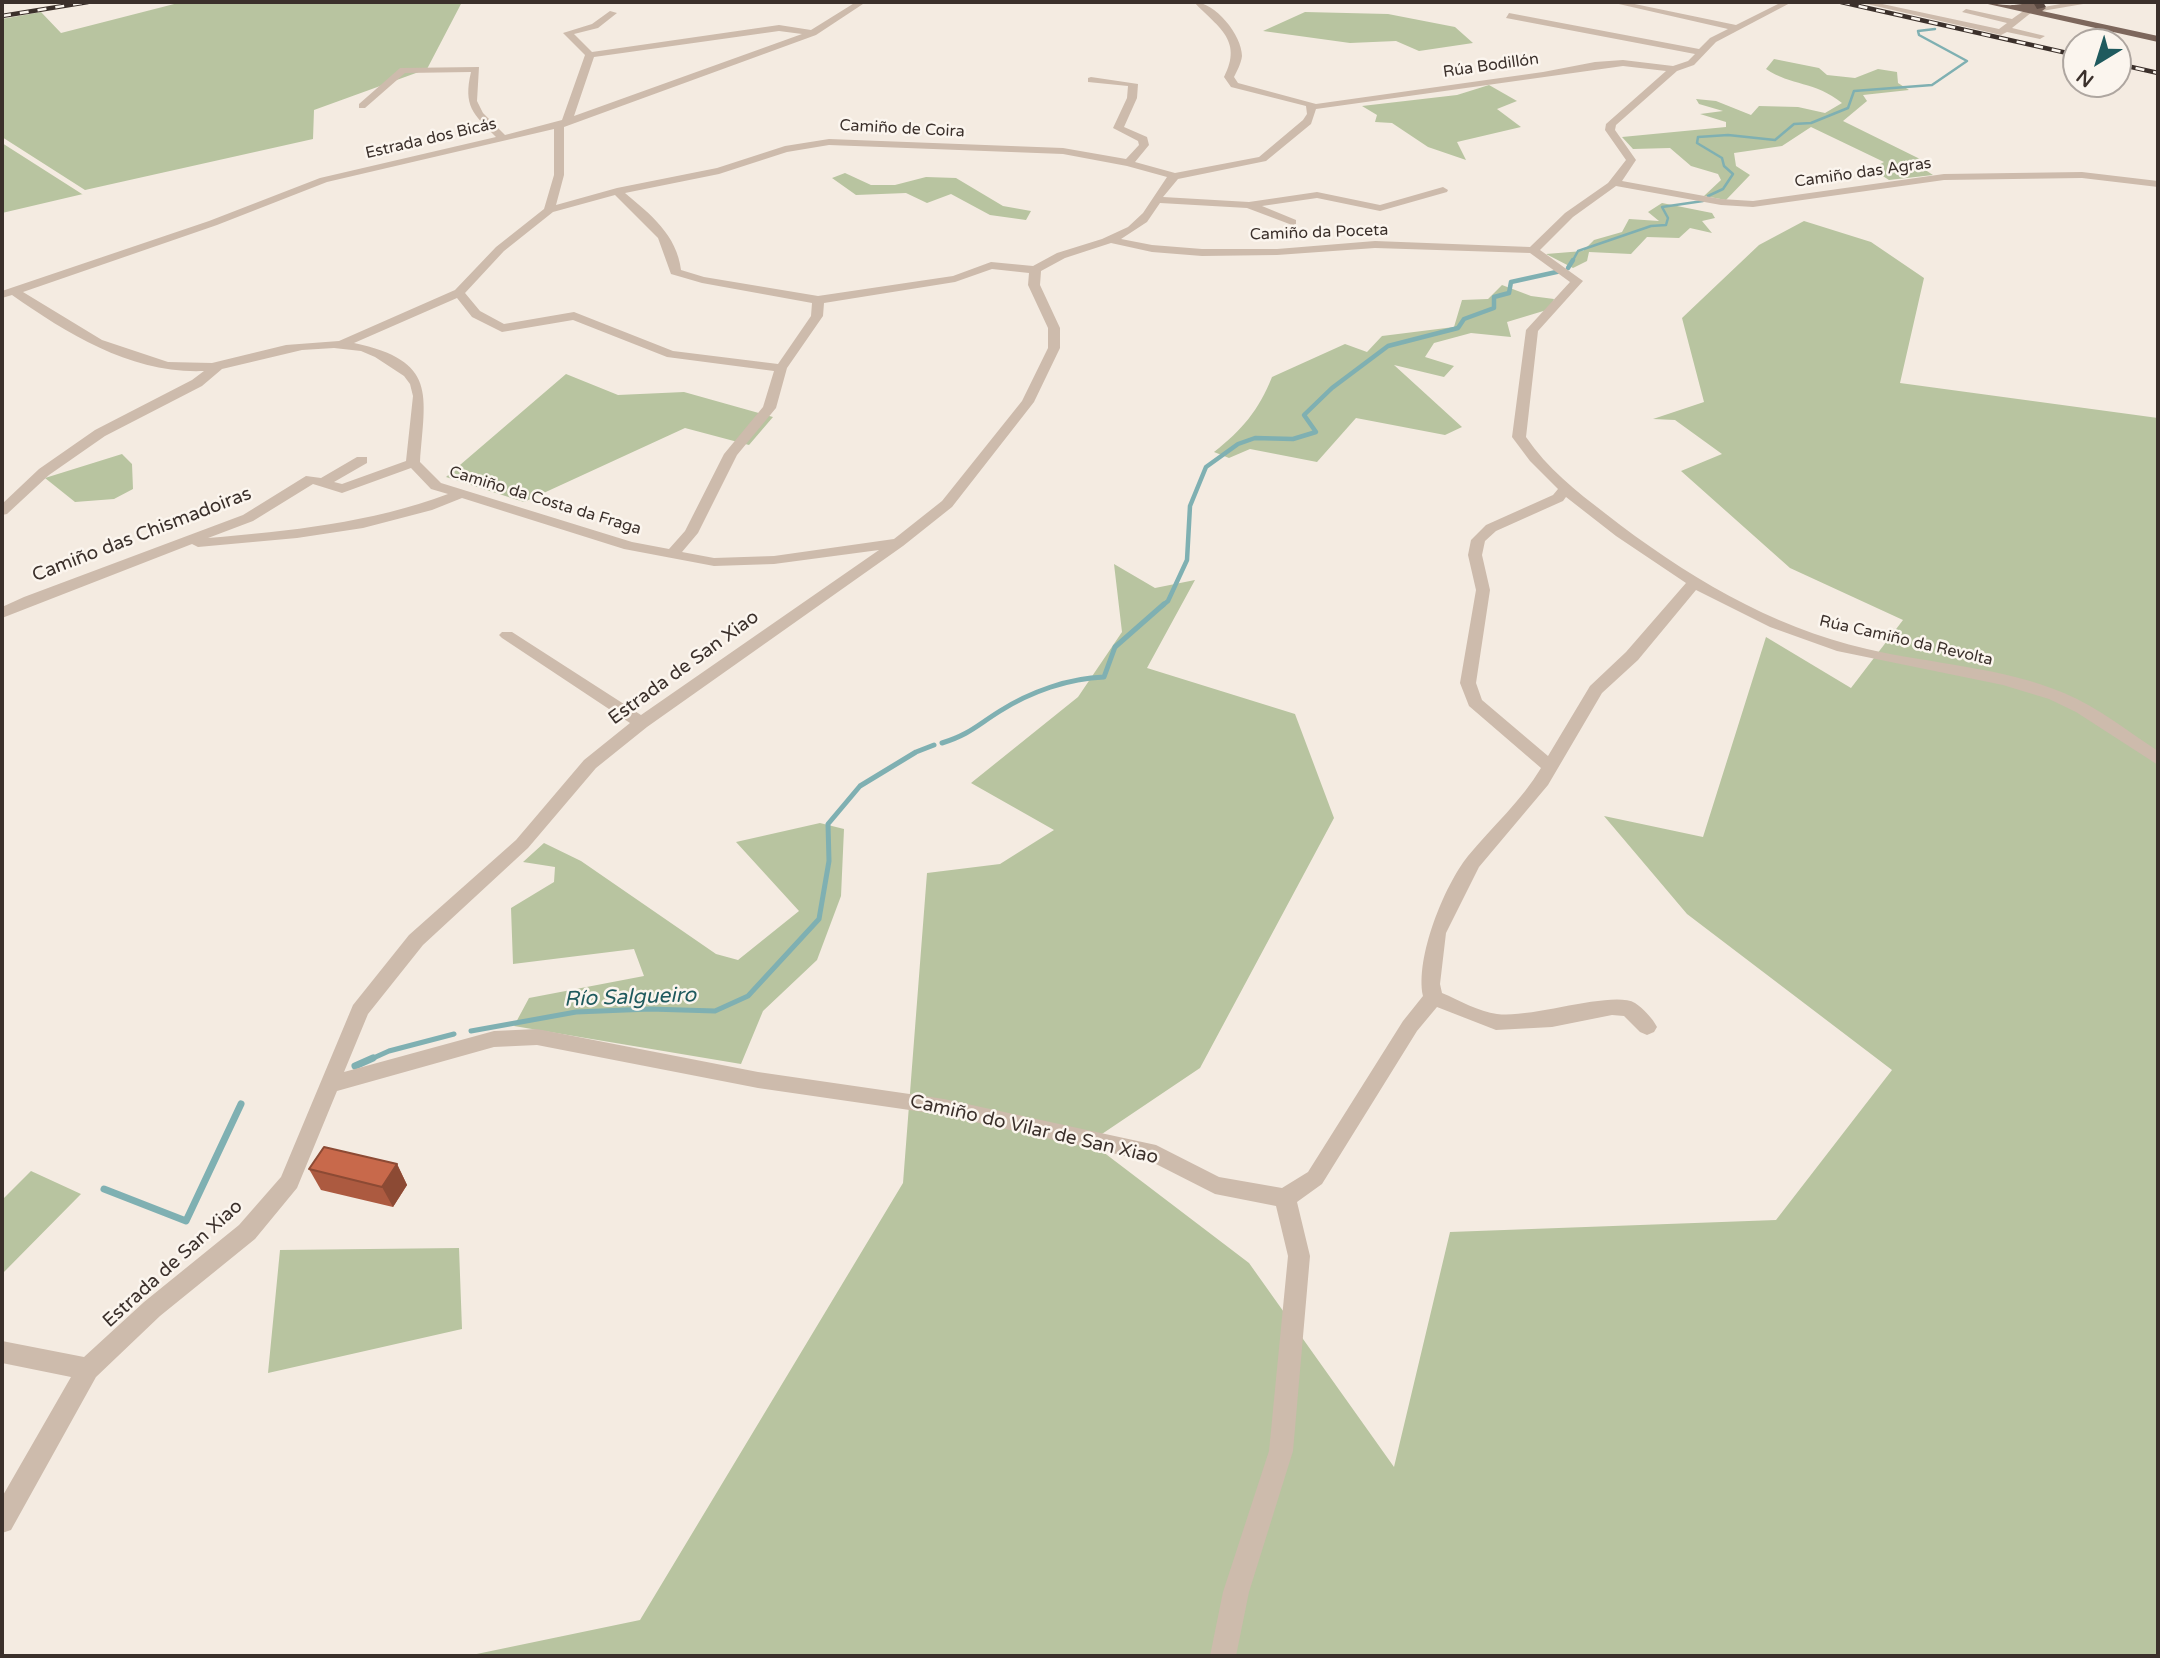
<!DOCTYPE html>
<meta charset="utf-8">
<style>
body{margin:0}
#map{position:relative;width:2160px;height:1658px;overflow:hidden;background:#f4ebe1;font-family:"Varela Round",sans-serif}
canvas{display:block}
.frame{position:absolute;inset:0;border:4px solid #3b302b;pointer-events:none}
.north{position:absolute;left:2062px;top:28px;width:70px;height:70px;box-sizing:border-box;background:#fbf5ee;border:2px solid #aea6a0;border-radius:50%;rotate:218deg;font-size:19px;font-weight:700;line-height:28px;text-align:center;color:#3b302b}
.north::after{content:'';display:block;margin:auto;width:24px;height:32px;background:#1f5a5e;clip-path:polygon(50% 0,100% 100%,50% 72%,0 100%)}
</style>
<div id="map">
<canvas width="2160" height="1658"></canvas>
<div class="frame"></div>
<div class="north">N</div>
</div>
<script>
const ctx = document.querySelector('canvas').getContext('2d');
ctx.lineJoin = 'round';
function fillPath(path, color) { ctx.fillStyle = color; ctx.fill(path, 'evenodd'); }
function trace(path, color, width, dash) { ctx.strokeStyle = color; ctx.lineWidth = width; ctx.lineCap = dash ? 'butt' : 'round'; ctx.setLineDash(dash || []); ctx.stroke(path); }
function label(font, color, halo, rows, align = 'center') {
  ctx.font = font + ' "Varela Round",sans-serif'; ctx.lineWidth = 5; ctx.setLineDash([]); ctx.textBaseline = 'middle'; ctx.strokeStyle = halo; ctx.fillStyle = color; for (const [text, x, y, turn = 0] of rows) {
    ctx.save(); ctx.translate(x, y); ctx.rotate((+turn || 0) * Math.PI / 180); ctx.textAlign = isNaN(turn) ? turn : align; if (halo) ctx.strokeText(text, 0, 0); ctx.fillText(text, 0, 0); ctx.restore();
  }
}
fillPath(new Path2D(`
 M182,2H462L427,69L314,110L313,139L85,190L2,137V19L41,12L61,33Z
 M1305,12L1388,14L1455,27L1473,43L1419,51L1396,41L1350,43L1263,31Z
 M1774,59L1819,68L1827,75L1855,78L1878,69L1897,72L1898,83L1909,90L1863,95L1867,101L1843,121L1920,159L1913,162L1933,175L1889,180L1872,169L1884,162L1811,127L1782,146L1734,153L1736,166L1750,175L1726,200L1704,196L1721,180L1718,174L1691,166L1670,148L1633,149L1622,137L1726,127V122L1700,114L1723,111L1699,104L1696,99L1716,101L1751,115L1759,106L1798,107L1825,113L1842,103C1815,81 1791,86 1766,69Z
 M1489,85L1517,101L1497,109L1521,127L1457,142L1466,160L1428,147L1392,123L1375,122L1377,115L1362,106L1457,95Z
 M2,143L82,194H83L2,213Z
 M845,173L871,185H895L926,177L956,178L1003,206L1031,211L1026,220L990,215L951,194L927,203L906,193L856,195L832,178Z
 M1662,203L1712,213L1715,218L1702,221L1712,233L1690,228L1679,238L1647,237L1631,254L1589,252L1587,261L1573,268L1546,254L1583,251L1594,240L1622,232L1629,219L1659,221L1648,212Z
 M1804,221L1871,242L1924,278L1900,383L2158,418V1656H467L640,1620L903,1183L927,873L1000,864L1054,830L971,783L1078,697L1122,632L1114,564L1155,588L1195,580L1147,668L1295,714L1334,818L1200,1068L1090,1142L1249,1263L1394,1467L1450,1232L1776,1220L1892,1070L1687,914L1604,816L1703,837L1766,637L1851,688L1903,620L1790,568L1681,471L1722,454L1675,420L1653,419L1704,402L1682,318L1759,245Z
 M1502,285L1531,296L1554,299L1550,309L1507,322L1511,337L1471,333L1434,343L1425,357L1454,366L1444,377L1394,365L1462,427L1445,435L1356,418L1317,462L1250,449L1229,458L1214,452C1242,430 1259,410 1272,377L1345,344L1367,352L1382,336L1454,327L1462,300L1488,299Z
 M566,374L618,395L684,392L773,417L749,445L685,428L524,502L446,477Z
 M122,454L132,464L133,489L114,499L75,502L45,478Z
 M820,823L844,829L841,896L817,960L763,1011L741,1064L514,1026L529,998L644,976L634,949L513,964L511,908L554,882L555,867L523,862L544,843L581,861L716,954L738,960L799,911L736,842Z
 M31,1171L81,1194L2,1274V1200Z
 M459,1248L462,1329L268,1373L280,1250Z`), '#b8c4a0');
trace(new Path2D(`
 M1708,196L1723,189L1733,174L1724,166L1722,158L1697,143L1698,137L1728,135L1775,140L1794,124L1811,123L1848,108L1854,91L1932,85L1967,61L1919,35L1918,31L1935,29
 M1572,262L1578,251L1651,226L1666,225L1668,218L1662,207L1703,201`), '#7fb0b2', 2.5);
trace(new Path2D(`
 M1568,268L1573,260
 M1162,606L1168,601L1187,560L1190,506L1206,467L1238,444L1255,438L1293,439L1316,432L1304,415L1332,388L1388,346L1458,328L1464,319L1494,308V297L1509,293L1511,282L1561,271`), '#7fb0b2', 4.5);
trace(new Path2D(`
 M942,743C970,734 976,726 1000,711C1030,692 1069,678 1104,677L1115,647L1164,604
 M471,1031L576,1012L650,1009L715,1011L748,996L819,919L829,861L828,824L860,786L916,752L934,745
 M369,1060L389,1051L454,1034`), '#7fb0b2', 5);
trace(new Path2D(`
 M355,1066L373,1058
 M104,1189L186,1221L241,1104`), '#7fb0b2', 7);
fillPath(new Path2D(`
 M856,2H866L816,35L564,127V175L556,205L617,188L717,168L785,146L829,139L1063,148L1126,159L1139,145L1138,141L1113,128L1127,98L1128,86L1088,82V78L1091,77L1138,84L1137,98L1124,127L1147,137L1149,145L1135,162L1175,173L1259,157L1303,120L1307,114L1306,106L1231,87L1224,77C1244,39 1216,26 1194,2C1215,2 1242,35 1242,56C1241,64 1237,71 1234,77L1238,83L1316,104L1543,72L1595,62L1623,60L1673,66L1688,61L1695,54L1506,18L1509,13L1699,49L1710,38L1728,29L1610,2H1625L1736,25L1782,2H1792L1716,42L1694,65L1677,71L1616,125L1615,130L1636,160L1622,181L1721,199L1753,201L1944,174L2082,172L2158,181V187L2082,178L1944,180L1753,207L1721,205L1616,186L1573,217L1540,250L1583,281L1538,331L1526,437C1547,468 1576,491 1606,514C1683,574 1770,627 1867,649C1932,664 2002,667 2064,693C2098,707 2127,731 2158,751V765L2076,712L2049,699L2003,685L1837,651L1770,627L1696,590L1638,660L1602,693L1548,785L1479,867L1446,933L1440,984L1442,993C1459,1000 1479,1012 1497,1014C1531,1019 1612,990 1635,1003C1643,1008 1653,1019 1657,1027L1654,1032L1647,1035L1640,1032L1624,1016L1612,1015L1552,1027L1496,1030L1437,1007L1417,1031L1322,1184L1297,1202L1310,1256L1293,1451L1249,1592L1236,1656H1210L1223,1592L1269,1451L1288,1256L1276,1206L1215,1194L1152,1162L944,1115L758,1088L537,1045L494,1047L337,1091L297,1188L255,1239L160,1316L96,1377L11,1530L2,1533V1497L71,1377L2,1363V1341L84,1357L144,1302L239,1225L281,1177L353,1005L409,935L516,840L584,760L630,723L502,638L499,635L502,632H512L641,715L879,550L774,564L714,566L624,549L462,498L432,510L363,528L297,538L198,547L192,544L2,618V607L24,597L243,515L306,476L321,478L357,457H367V463L334,482L342,484L406,461L413,396L410,384L404,376L375,357L361,351L334,348L302,350L222,369L202,386L105,436L49,475L7,514L2,515V504L39,469L95,430L192,380L204,371C133,374 69,335 12,295L2,298V291L209,221L320,178L496,137C473,114 463,106 471,72L405,73L365,108H359V104L400,68L479,67L477,101L483,113L505,135L562,120L585,55L563,33L592,24L610,11L617,13L598,28L574,34L592,52L779,25L811,30ZM779,31L802,34L574,116L594,57ZM1623,66L1666,71L1606,124L1605,130L1626,160L1608,183L1565,213L1530,247L1375,241L1277,249H1202L1152,245L1121,239L1147,222L1160,203L1247,208L1292,225L1296,224V220L1262,206L1317,198L1380,211L1447,192L1448,190L1443,187L1380,205L1317,192L1249,202L1163,197L1178,179L1266,161L1311,124L1316,109ZM554,129V175L544,209L496,247L455,290L339,341L286,345L212,363L168,362L102,340L23,292L217,225L327,182ZM829,145L1063,154L1127,166L1167,177L1143,213L1128,227L1102,239L1057,253L1033,266L991,262L953,276L818,296L704,277L681,270C677,235 650,214 625,193L719,174L787,152ZM615,195L658,238L671,274L702,283L812,303L811,316L778,364L673,351L574,312L504,324L480,311L465,293L504,251L553,212ZM1111,243L1152,252L1202,256L1277,255L1375,248L1530,253L1570,282L1526,330L1512,437L1530,461L1558,489L1553,495L1486,525L1471,540L1468,555L1476,590L1460,683L1469,706L1541,768C1522,800 1492,827 1468,856C1444,886 1415,958 1423,996L1403,1021L1308,1172L1282,1188L1219,1177L1156,1145L944,1099L758,1072L537,1029L494,1031L344,1072L368,1014L423,945L528,848L596,768L647,727L903,546L952,507L1034,402L1060,348V328L1040,285L1041,271L1065,258ZM992,269L1029,273L1028,285L1048,328V348L1022,401L942,501L894,539L774,556L714,558L682,552L698,533L737,455L776,408L787,368L823,316L824,303L955,282ZM457,298L472,317L502,332L573,320L667,357L774,371L763,407L724,454L685,531L669,549L632,542L441,483L420,462C425,394 438,361 354,343ZM411,468L431,489L448,494C370,523 290,531 208,538L253,521L313,484L342,493ZM1566,497L1616,536L1686,583L1626,652L1590,686L1548,756L1482,700L1476,683L1490,590L1482,555L1485,541L1496,531L1563,501Z
 M1858,2H1873L1999,29L2007,23L1962,12L1966,9L2012,19L2029,7L2032,12L2012,28L2045,36L2040,39L2007,32L2001,35Z
 M2072,2H2095L2042,11L2038,8Z`), '#cdbbac');
fillPath(new Path2D(`
 M1979,2C1990,2 2003,6 2014,5C2025,4 2035,1 2046,8L2042,11L2158,36V42Z`), '#7d675c');
fillPath(new Path2D(`
 M2033,2H2043L2046,7L2037,9Z`), '#5c4a42');
const rail = new Path2D(`
 M1841,2L2076,55
 M2,16L88,2
 M2118,64L2158,73`);
trace(rail, '#3b302b', 4.5);
trace(rail, '#fbf5ee', 2.5, [9]);
fillPath(new Path2D(`
 M397,1164L407,1185L393,1207L321,1190L309,1169Z`), '#ac5a40');
fillPath(new Path2D(`
 M397,1164L407,1185L393,1207L382,1187Z`), '#8c4a34');
const building = new Path2D(`
 M324,1147L397,1164L382,1187L309,1169Z`);
fillPath(building, '#c8694b');
trace(building, '#8c4a34', 2);
label('16px', '#3b302b', '#fbf5ee', [
 ["Rúa Bodillón",1491,66,-8],
 ["Camiño de Coira",902,129,3],
 ["Estrada dos Bicás",431,139,-13],
 ["Camiño das Agras",1863,173,-8],
 ["Camiño da Poceta",1319,233,-2],
 ["Camiño da Costa da Fraga",545,501,17],
 ["Rúa Camiño da Revolta",1906,641,13]
]);
label('19px', '#3b302b', '#fbf5ee', [
 ["Camiño das Chismadoiras",142,535,-21],
 ["Estrada de San Xiao",684,668,-36],
 ["Camiño do Vilar de San Xiao",1034,1130,13],
 ["Estrada de San Xiao",173,1264,-42]
]);
label('italic 21px', '#1f5a5e', '#fbf5ee', [
 ["Río Salgueiro",630,998,-2]
]);
</script>
